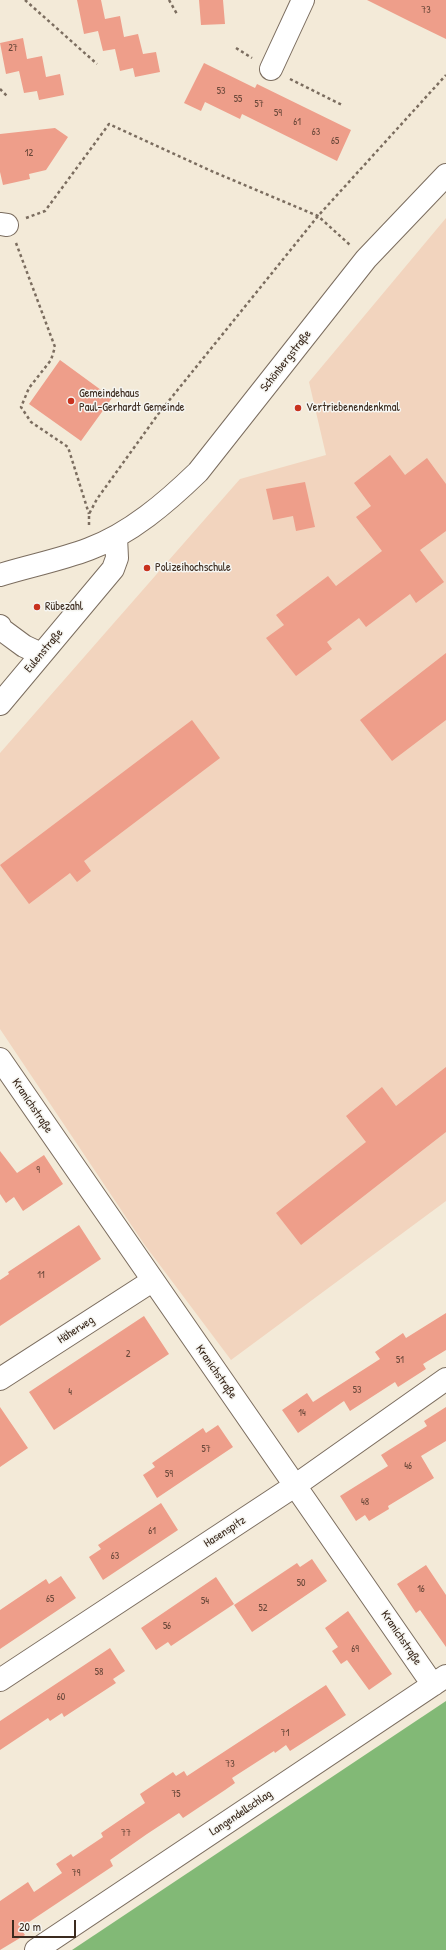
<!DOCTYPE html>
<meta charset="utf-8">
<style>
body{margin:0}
#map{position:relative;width:446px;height:1950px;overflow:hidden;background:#f3ead8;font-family:"Patrick Hand",sans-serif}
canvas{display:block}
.scale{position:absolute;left:12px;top:1920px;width:64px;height:18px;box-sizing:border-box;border:2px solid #3b2a1e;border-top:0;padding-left:5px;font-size:12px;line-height:14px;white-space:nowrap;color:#3b2a1e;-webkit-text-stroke:3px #f6f6f2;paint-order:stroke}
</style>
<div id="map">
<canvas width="446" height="1950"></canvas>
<div class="scale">20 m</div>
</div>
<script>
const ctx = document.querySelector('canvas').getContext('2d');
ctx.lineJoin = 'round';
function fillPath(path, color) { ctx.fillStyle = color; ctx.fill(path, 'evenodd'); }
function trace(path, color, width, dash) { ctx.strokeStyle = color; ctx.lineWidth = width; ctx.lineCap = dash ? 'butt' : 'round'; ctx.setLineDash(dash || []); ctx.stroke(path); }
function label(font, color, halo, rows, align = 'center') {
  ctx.font = font + ' "Patrick Hand",sans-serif'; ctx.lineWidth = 3; ctx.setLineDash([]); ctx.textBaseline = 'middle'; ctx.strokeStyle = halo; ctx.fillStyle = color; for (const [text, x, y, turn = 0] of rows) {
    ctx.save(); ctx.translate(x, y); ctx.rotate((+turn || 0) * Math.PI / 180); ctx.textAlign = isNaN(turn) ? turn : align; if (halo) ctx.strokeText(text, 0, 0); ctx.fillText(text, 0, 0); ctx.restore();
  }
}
fillPath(new Path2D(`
 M446,218V1201L231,1360L144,1244L0,1029V753L240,479L326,455L309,382Z`), '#f2d4be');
fillPath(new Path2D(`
 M446,1701V1950H72Z`), '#82b976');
fillPath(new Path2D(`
 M77,0H101L105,19L120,16L124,37L138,34L143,54L156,52L160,72L135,77L133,68L120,71L115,49L103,51L98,31L84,34Z
 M199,0H223L225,24L201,25Z
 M367,0H446V39L409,21Z
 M23,38L27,59L42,56L46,77L60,74L64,95L39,100L37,91L24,93L19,71L6,74L0,43Z
 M204,63L255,88L257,84L351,130L337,161L242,114L240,119L205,102L201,111L184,103Z
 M55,128L68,137L46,170L29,174L30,179L3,185L0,172V134Z
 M60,360L112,398L81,441L29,404Z
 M390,455L405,475L427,458L446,484V531L420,550L444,582L416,603L410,594L366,627L359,618L327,642L332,649L296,676L266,638L284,625L276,615L328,576L336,586L382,551L356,517L371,506L354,483Z
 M305,482L315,527L296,531L293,516L273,520L266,489Z
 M446,653V720L392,761L360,720Z
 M192,720L220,758L84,861L91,871L77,882L70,873L29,904L0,865Z
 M446,1067V1132L301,1245L276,1213L366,1142L346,1116L382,1087L396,1106Z
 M0,1151L17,1173L44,1155L63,1184L23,1211L14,1197L6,1203L0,1194Z
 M79,1225L101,1259L0,1326V1280L9,1274L8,1272Z
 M446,1313V1350L423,1364L426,1369L398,1387L395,1382L350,1411L344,1401L298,1433L282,1410L307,1393L313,1402L380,1359L375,1352L403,1333L406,1338Z
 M144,1316L169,1354L54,1430L29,1392Z
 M0,1407L28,1448L0,1467Z
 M446,1407V1441L421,1456L434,1478L388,1506L389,1509L369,1521L365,1515L356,1521L340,1496L388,1466L381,1455L427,1426L424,1421Z
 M218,1425L233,1447L157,1498L143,1475L155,1467L152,1463L203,1428L206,1433Z
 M161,1503L178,1530L103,1580L89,1557L101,1549L98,1545Z
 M312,1559L327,1581L252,1632L234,1605L297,1563L300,1567Z
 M426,1565L446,1595V1647L420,1610L416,1613L397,1584Z
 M61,1576L76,1598L0,1649V1610L46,1579L49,1584Z
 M216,1577L234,1604L171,1646L168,1642L156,1650L141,1628Z
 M348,1611L392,1674L369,1690L347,1660L341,1664L332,1651L338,1647L325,1628Z
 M110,1648L125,1671L113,1679L116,1683L64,1717L62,1713L50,1721L48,1718L0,1750V1721Z
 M326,1685L346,1715L290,1751L286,1745L275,1753L274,1751L232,1778L235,1783L225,1790L183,1818L179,1813L147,1834L110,1860L113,1866L20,1928L25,1935L0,1950V1901L28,1882L34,1892L62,1873L56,1864L71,1854L73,1857L103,1837L101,1833L145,1803L140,1794L173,1772L176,1776L184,1771L187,1776Z`), '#ee9e8a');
const minor = new Path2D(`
 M271,69L303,0
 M0,224L7,225
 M0,575C29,566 60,560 89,549C130,534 167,502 198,472L366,259L446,175
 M0,626L1,629L24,646L41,654
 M0,704L113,569L117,558L116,537
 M0,1059L433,1685
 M0,1379L152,1281
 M0,1680L296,1485L446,1379
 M36,1950L446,1676`);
trace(minor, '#7b6d5f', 24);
trace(new Path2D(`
 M25,0L97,64
 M169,0L177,14
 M236,48L252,58
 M290,79L342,105
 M0,89L7,96
 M26,218L45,211L109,124L209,170L318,216L350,245
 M16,243L55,347L51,360L29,388L21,407L31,422L68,447L89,514
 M89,525V514L97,499L159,413L318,216L446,75`), '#7b6d5f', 2.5, [3, 3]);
trace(minor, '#fff', 22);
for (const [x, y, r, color] of [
 [71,401,4,"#c8321e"],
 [298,408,4,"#c8321e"],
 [147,568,4,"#c8321e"],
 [37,607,4,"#c8321e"]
]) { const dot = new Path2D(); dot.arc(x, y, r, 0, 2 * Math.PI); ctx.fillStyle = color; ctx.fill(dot); trace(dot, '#f6f6f2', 1.5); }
label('10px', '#684739', null, [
 ["73",426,10],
 ["27",13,48],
 ["53",221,91],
 ["55",238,99],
 ["57",259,104],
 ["59",278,113],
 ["61",297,122],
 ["63",316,132],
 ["65",335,141],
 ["12",29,153],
 ["9",38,1170],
 ["11",41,1275],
 ["2",128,1354],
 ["51",400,1360],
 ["53",357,1390],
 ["4",70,1392],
 ["14",302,1413],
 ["57",206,1449],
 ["46",408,1466],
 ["59",169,1474],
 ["48",365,1502],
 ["61",152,1531],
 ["63",115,1556],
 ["50",301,1583],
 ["16",421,1589],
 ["65",50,1599],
 ["54",205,1601],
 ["52",263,1608],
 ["56",167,1626],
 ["69",355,1649],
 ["58",99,1672],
 ["60",61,1697],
 ["71",285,1733],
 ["73",230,1764],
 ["75",176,1794],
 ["77",126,1833],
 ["79",76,1873]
]);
label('12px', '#3b2a1e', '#f6f6f2', [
 ["Schönbergstraße",286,361,-52],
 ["Eulenstraße",44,651,-50],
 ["Kranichstraße",32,1106,56],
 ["Häherweg",76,1330,-33],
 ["Kranichstraße",216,1372,55],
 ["Hasenspitz",225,1532,-33],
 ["Kranichstraße",401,1638,56],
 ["Langendellschlag",241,1813,-34]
]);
label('12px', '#3b2a1e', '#f6f6f2', [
 ["Gemeindehaus",79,394],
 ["Paul-Gerhardt Gemeinde",79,408],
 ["Vertriebenendenkmal",306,408],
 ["Polizeihochschule",155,568],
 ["Rübezahl",45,607]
], 'left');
</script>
